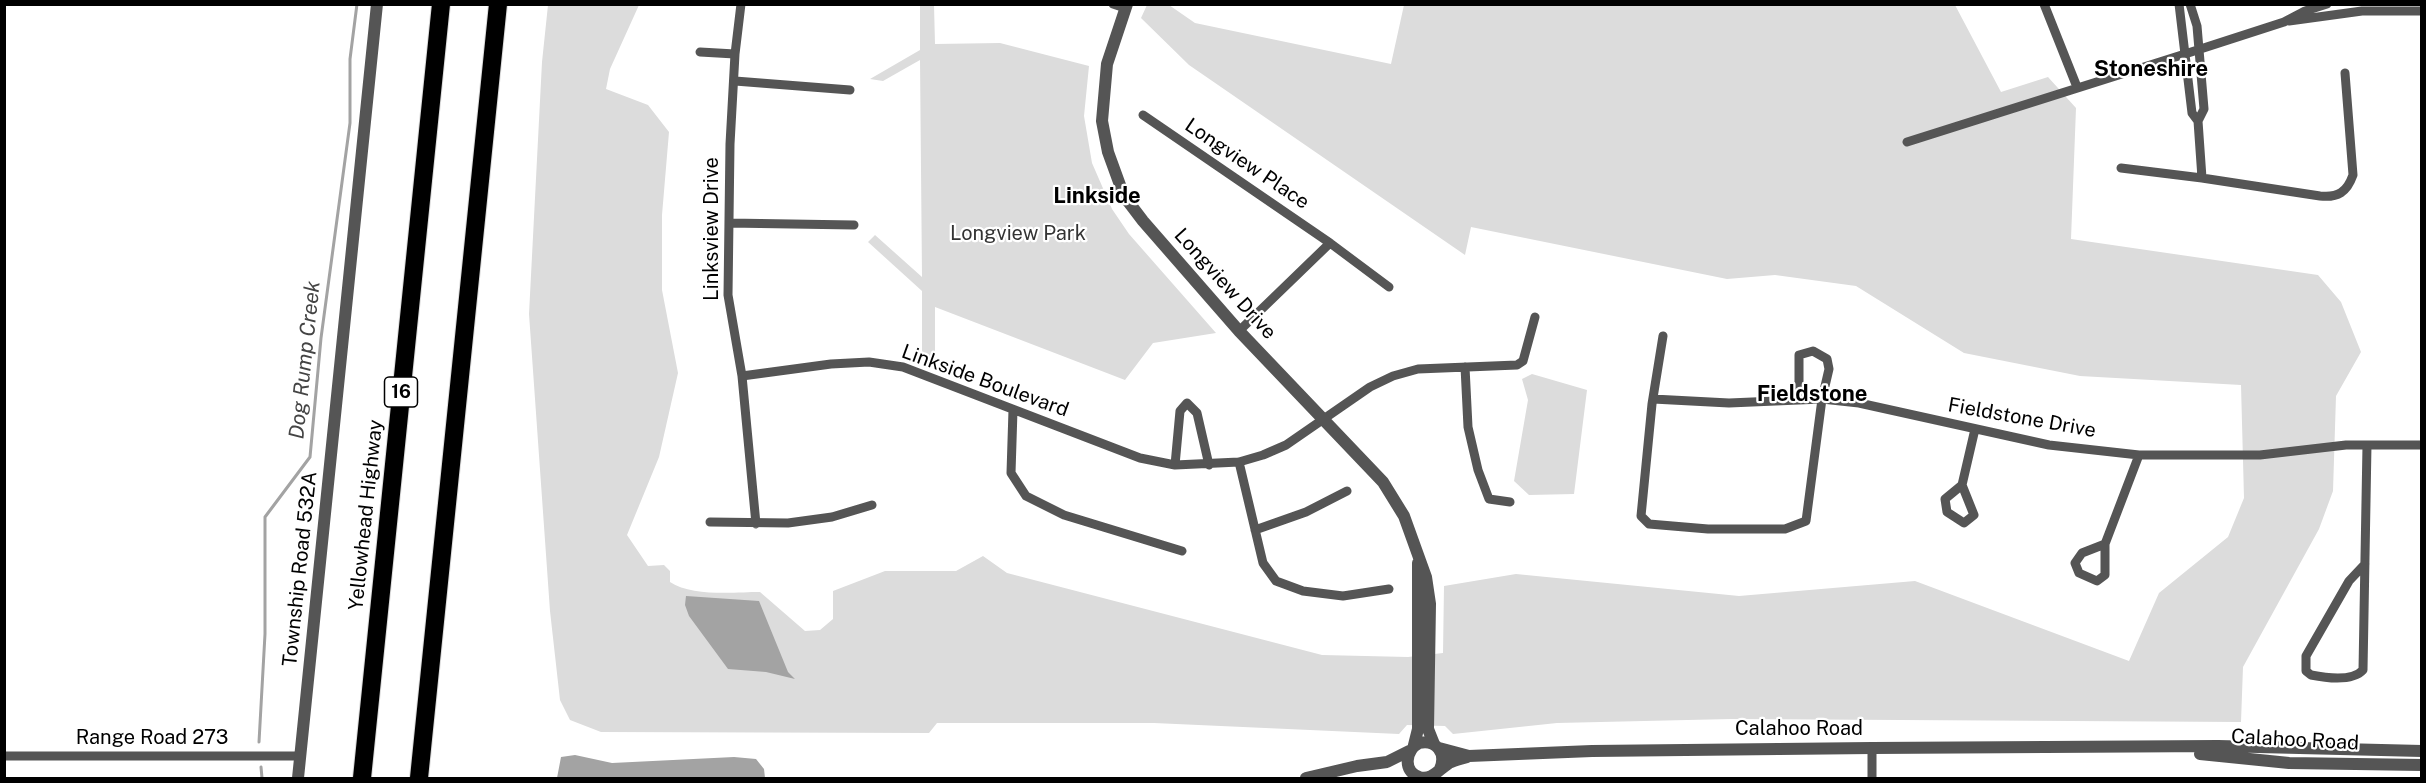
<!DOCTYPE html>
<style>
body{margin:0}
#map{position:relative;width:2426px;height:783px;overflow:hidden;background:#fff;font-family:"Public Sans",sans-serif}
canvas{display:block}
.frame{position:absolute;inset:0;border:6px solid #000;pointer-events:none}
</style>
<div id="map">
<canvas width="2426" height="783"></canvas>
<div class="frame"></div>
</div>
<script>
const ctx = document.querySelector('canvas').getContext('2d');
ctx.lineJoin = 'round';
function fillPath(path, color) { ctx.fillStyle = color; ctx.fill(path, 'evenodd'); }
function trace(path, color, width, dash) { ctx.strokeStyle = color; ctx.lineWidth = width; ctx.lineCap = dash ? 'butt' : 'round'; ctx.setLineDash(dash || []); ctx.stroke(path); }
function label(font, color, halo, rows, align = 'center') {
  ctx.font = font + ' "Public Sans",sans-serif'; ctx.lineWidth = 4.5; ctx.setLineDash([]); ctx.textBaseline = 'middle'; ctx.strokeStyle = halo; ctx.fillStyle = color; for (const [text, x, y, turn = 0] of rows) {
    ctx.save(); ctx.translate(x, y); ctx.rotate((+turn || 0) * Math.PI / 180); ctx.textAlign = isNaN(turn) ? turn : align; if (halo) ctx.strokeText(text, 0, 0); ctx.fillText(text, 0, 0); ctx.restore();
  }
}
fillPath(new Path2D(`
 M548,5H639L610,69L606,89L648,105L669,132L662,215V290L678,373L659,457L627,535L648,566L664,565L670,571V582C692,597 735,592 760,592L805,631L820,630L833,619V591L885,571H956L983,556L1007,573L1322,655L1408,657L1443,653L1444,586L1516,574L1739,596L1915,581L2129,661L2159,593L2228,537L2244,498L2241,385L2080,376L1964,353L1856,286L1775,275L1727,279L1471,227L1465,255L1189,65L1141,18L1147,5H1169L1195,23L1391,64L1404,5H1955L2001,92L2048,77L2076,108L2071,239L2318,275L2341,302L2361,352L2336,396L2333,491L2319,529L2243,667L2241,722L1731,719L1557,723L1453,734L1445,726L1407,725L1399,734L1154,723H937L929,733L601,732L570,720L560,700L550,611L529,314L542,62Z
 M920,5H934L935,44L1000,43L1089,66L1084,116L1092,163L1112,209L1129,234L1216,333L1153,343L1125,380L935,307V363L922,357V291L868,242L875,235L922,277L920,60L883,81L870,79L920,50Z
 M1532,374L1587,390L1574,494L1529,495L1514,481L1528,400L1522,379Z`), '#dcdcdc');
fillPath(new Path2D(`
 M686,596L759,601L788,672L795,679L766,672L728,669L689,616L685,605Z
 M575,755L612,763L734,757L756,759L764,769L765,778H557L561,757Z`), '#a3a3a3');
trace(new Path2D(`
 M259,742L265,634V517L310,457L321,338L350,123V59L357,4
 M261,767L262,778`), '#a3a3a3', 3);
const motorway = new Path2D(`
 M362,778L441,4
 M419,778L498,4`);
trace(motorway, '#dbdbdb', 20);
trace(new Path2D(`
 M741,4L735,54L730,144L728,295L742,376L756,524
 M1113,4L1125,8
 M2044,4L2077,87
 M2179,4L2192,113L2198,121
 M2190,4L2197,26L2204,109L2198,121L2202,178
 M2289,21L2362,11H2422
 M700,52L735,54
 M735,81L850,90
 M1143,115L1330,243L1389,287
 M1907,142L2185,54L2284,22L2305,11L2327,4
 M2121,168L2202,178L2320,196C2338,198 2347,192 2353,175L2345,73
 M729,223L854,225
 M1239,331L1330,243
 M1663,336L1652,404L1641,516L1649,524L1708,529H1785L1806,521L1822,399L1829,369L1827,359L1813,351L1799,355V399
 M1465,367L1468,427L1478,470L1489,499L1510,502
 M742,376L831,364L869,362L903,367L1140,458L1175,465L1239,462L1263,455L1286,445L1370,387L1393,376L1418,369L1517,365L1523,361L1535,317
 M1653,399L1729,403L1822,399L1859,403L2049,445L2139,455H2260L2346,445H2422
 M1013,410L1011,473L1026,496L1064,515L1182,551
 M1239,462L1263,563L1276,581L1303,591L1343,596L1389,589
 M1175,465L1180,411L1187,403L1197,413L1209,465
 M1962,485L1945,499L1947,512L1964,523L1974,515L1962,485L1975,429
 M710,522L788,523L832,517L872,505
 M1255,530L1306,512L1347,491
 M2105,544L2082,553L2075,563L2079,573L2097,581L2105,575V544L2139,455
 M2365,564L2349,581L2306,656V671L2311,675C2326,678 2352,682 2363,670C2364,595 2366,520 2367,445
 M1872,748V778
 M4,756H300`), '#555', 9);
trace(new Path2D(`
 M1127,4L1107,64L1102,121L1108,152L1124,196L1143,221L1239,331L1383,482L1404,516L1426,577L1430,604L1428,729L1434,744
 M1414,745L1418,729V563
 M1439,748L1469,756L1592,751L1872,748L2218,746L2422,751
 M2200,754L2289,763L2422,765
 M1440,769C1447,753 1436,739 1419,743C1406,750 1402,771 1419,777C1432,781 1439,769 1449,763C1455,760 1461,759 1467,757
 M298,778L377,4
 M1306,778L1357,766L1387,762L1409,751`), '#555', 12);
trace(motorway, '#000', 18);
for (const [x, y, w] of [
 [401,392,33]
]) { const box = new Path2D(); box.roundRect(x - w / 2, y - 15, w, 30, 4.5); ctx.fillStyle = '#fff'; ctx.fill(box); trace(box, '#000', 1.5); }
label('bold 18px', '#000', null, [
 ["16",401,392]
]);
label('20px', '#000', '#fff', [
 ["Longview Place",1247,164,34],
 ["Linksview Drive",712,229,-90],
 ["Longview Drive",1225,284,48],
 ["Linkside Boulevard",985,381,20],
 ["Fieldstone Drive",2022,418,10],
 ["Yellowhead Highway",366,515,-84],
 ["Township Road 532A",300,569,-84],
 ["Calahoo Road",1799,729],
 ["Range Road 273",152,738],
 ["Calahoo Road",2295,740,3]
]);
label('20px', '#333', '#fff', [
 ["Longview Park",1018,234]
]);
label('italic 21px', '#444', '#fff', [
 ["Dog Rump Creek",305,360,-84]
]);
label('bold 22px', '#000', '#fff', [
 ["Stoneshire",2151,69],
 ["Linkside",1097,196],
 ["Fieldstone",1812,394]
]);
</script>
